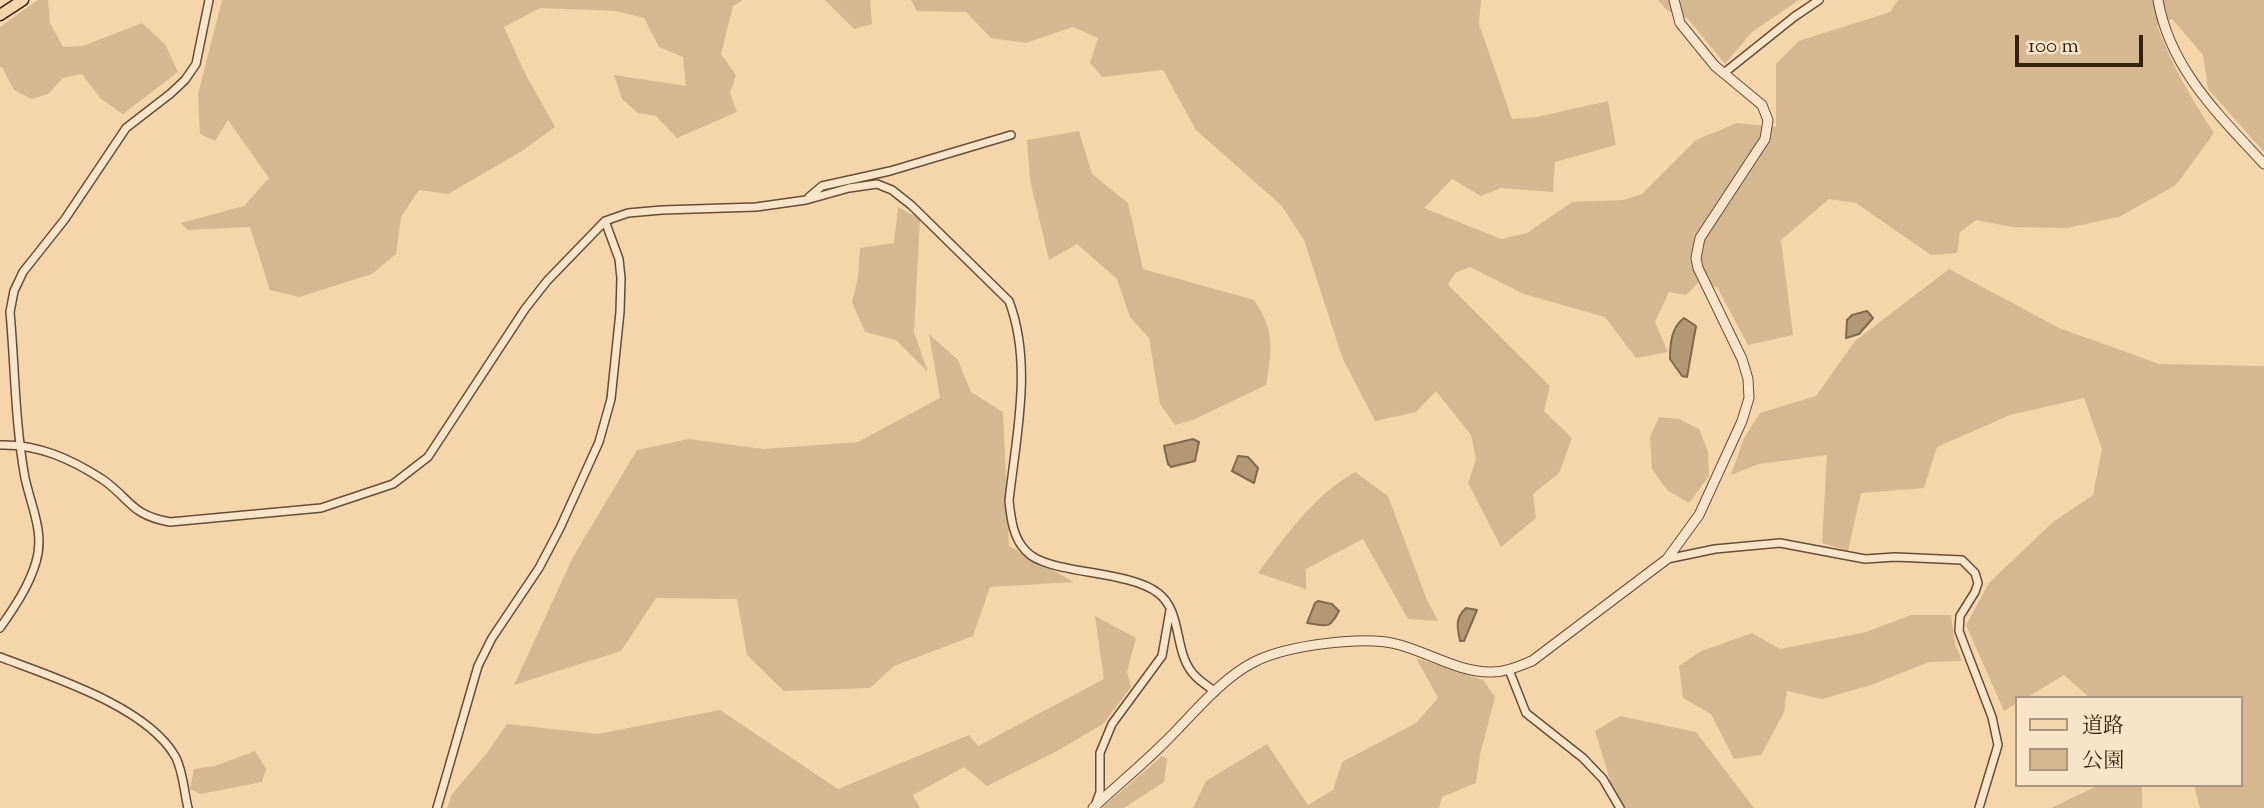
<!DOCTYPE html>
<meta charset="utf-8">
<style>
body{margin:0}
#map{position:relative;width:2264px;height:808px;overflow:hidden;background:#f5d6ac;font-family:"Sorts Mill Goudy","Noto Serif JP",serif}
canvas{display:block}
.legend{position:absolute;left:2015px;top:696px;width:228px;height:91px;box-sizing:border-box;background:#f8e4c9;border:2px solid #ab957e;margin:0;padding:9px 12px;list-style:none;font-size:21px;color:#371f0e}
.legend li{display:flex;align-items:center;gap:14px;height:35px}
.legend b{width:35px;border:2px solid #ab957e}
.scale{position:absolute;left:2015px;top:35px;width:128px;height:32px;box-sizing:border-box;border:4px solid #371f0e;border-top:0;padding-left:9px;font-size:21px;line-height:24px;white-space:nowrap;color:#371f0e;-webkit-text-stroke:5px #f8e4c9;paint-order:stroke}
</style>
<div id="map">
<canvas width="2264" height="808"></canvas>
<ul class="legend">
<li><b style="height:9px;background:#f5d6ac"></b>道路</li>
<li><b style="height:19px;background:#d5b791"></b>公園</li>
</ul>
<div class="scale">100 m</div>
</div>
<script>
const ctx = document.querySelector('canvas').getContext('2d');
ctx.lineJoin = 'round';
function fillPath(path, color) { ctx.fillStyle = color; ctx.fill(path, 'evenodd'); }
function trace(path, color, width, dash) { ctx.strokeStyle = color; ctx.lineWidth = width; ctx.lineCap = dash ? 'butt' : 'round'; ctx.setLineDash(dash || []); ctx.stroke(path); }
fillPath(new Path2D(`
 M38,0H48L50,23L63,47L83,46L142,23L165,44L178,72L123,114L101,99L82,74L63,78L48,94L32,99L14,90L2,67H0V27Z
 M222,0H743L733,6L721,54L736,75L730,93L737,112L677,138L656,116L638,113L622,99L614,75L686,86L683,57L659,47L644,18L616,11L540,8L504,27L526,75L555,127L522,151L448,194L419,190L401,217L396,254L372,274L299,297L270,290L250,227L187,230L181,223L244,206L269,178L228,120L215,141L200,134L198,94Z
 M825,0H870L872,24L854,29Z
 M911,0H1481L1479,24L1512,119L1537,117L1608,101L1616,145L1555,162L1553,192L1501,188L1481,196L1452,179L1424,208L1501,239L1527,233L1572,202L1623,200L1642,194L1696,140L1737,123L1776,127V64L1799,41L1890,12L1898,0H2264V152L2208,89L2203,55L2172,19L2157,25C2171,64 2191,98 2214,133L2176,185L2119,217L2067,228L2013,227L1976,220L1960,232L1957,253L1931,255L1856,203L1829,199L1781,240L1793,335L1748,345L1717,287L1699,282L1686,295L1669,292L1655,322L1668,352L1636,358L1605,317L1524,294L1470,267L1455,273L1448,285L1550,386L1544,411L1572,438L1559,473L1533,494L1536,518L1501,547L1468,483L1476,459L1471,435L1436,391L1416,412L1375,421L1342,357L1304,240L1281,205L1196,130L1163,70L1102,77L1090,63L1098,38L1073,27L1026,43L991,38L966,12L917,11Z
 M1658,0H1799L1752,32L1725,64L1688,19L1668,11Z
 M1079,131L1092,174L1128,203L1143,269L1254,300C1275,330 1272,350 1266,385L1193,420L1175,425L1160,404L1149,338L1130,317L1117,279L1077,244L1049,260L1030,180L1027,140Z
 M898,207L920,219L914,332L928,372L896,340L865,332L852,302L858,277L860,248L894,243Z
 M1949,269L2059,328L2159,364L2264,366V808H2200L2194,785H2241V698H2090L2064,675L2026,698H2017V703L2004,711L1966,625L1989,583L2053,522L2093,495L2102,449L2084,398L2010,415L1937,447L1924,488L1861,493L1848,551L1822,543L1827,455L1759,464L1731,475L1744,438L1760,413L1816,396L1855,341Z
 M929,334L958,360L971,392L1003,412L1009,546L1074,582L990,587L973,636L894,666L870,688L784,691L747,655L737,599L656,598L621,651L514,685L573,557L637,450L689,439L763,449L858,442L940,398Z
 M1659,417L1679,419L1699,429L1708,452L1709,476L1689,503L1667,490L1652,469L1650,437Z
 M1355,472L1388,496L1427,600L1438,621L1408,619L1363,539L1306,569V589L1258,573C1286,535 1313,496 1355,472Z
 M1911,615H1951L1955,644L1962,661L1929,662L1871,685L1822,699L1787,691L1784,712L1761,755L1734,759L1711,714L1683,698L1679,666L1701,651L1752,633L1780,649L1866,632Z
 M1095,616L1136,638L1127,672L1131,687L1103,724L1057,751L987,786L964,767L913,795L920,808H447L452,794L487,753L507,724L598,734L720,710L838,789L969,735L978,746L1104,679Z
 M1416,658L1483,680L1495,697L1480,755L1476,783L1442,797L1439,808H1193L1206,781L1267,744L1308,805L1333,790L1342,762L1416,723L1438,698Z
 M1620,716L1696,732L1754,808H1625L1611,784L1595,731Z
 M255,751L266,769L262,782L200,794L190,789L194,769L215,766Z
 M1162,756L1167,759L1164,782L1124,808H1102Z
 M2099,785H2148L2142,787V808H2051Z`), '#d5b791');
const water = new Path2D(`
 M1867,311L1873,318L1859,334L1846,338L1847,320L1852,315Z
 M1684,318L1696,326L1687,377L1682,376L1670,359C1670,344 1671,328 1684,318Z
 M1193,439L1199,442L1195,461L1171,467L1168,464L1164,446Z
 M1238,456L1248,457L1258,468L1254,483L1232,471Z
 M1318,601L1332,604L1339,611C1329,630 1327,626 1307,623L1315,603Z
 M1466,608L1477,610L1464,641H1460C1457,627 1455,618 1466,608Z`);
fillPath(water, '#b49876');
trace(water, '#82684c', 2);
const minor = new Path2D(`
 M1724,73L1794,17L1819,0
 M809,197L822,186L890,171L1011,135
 M0,445C38,444 71,459 102,479C131,499 130,515 170,522L321,508L393,484L428,457L525,309L547,281L605,221L628,213L662,210L756,207L806,200L849,188L877,184L892,190L911,205L1009,301C1033,364 1016,436 1009,501C1011,519 1013,538 1026,551C1047,575 1127,569 1158,593C1182,611 1174,648 1191,671C1197,680 1207,685 1215,692
 M1667,559L1715,549L1780,543L1865,559L1895,557L1962,560L1975,573L1978,583L1975,592L1960,616L1959,631L1992,717L1998,745L1979,808
 M0,628C14,608 29,586 36,562C45,533 31,506 25,478C15,424 15,367 10,312L14,291L23,272L65,219L126,128L170,94L185,80L196,64L209,0
 M0,657C52,677 146,706 175,756C183,770 184,792 188,808
 M1509,670L1526,713L1583,758L1603,779L1620,808
 M1095,806L1100,792V753L1112,724L1162,656L1170,610
 M437,808L478,666L492,638L539,568L560,528L599,442L611,399L620,312L621,278L619,259L605,221`);
const tertiary = new Path2D(`
 M2158,0C2170,69 2219,115 2264,164
 M1093,808C1116,786 1141,766 1164,743C1192,716 1219,680 1254,662C1287,645 1366,635 1400,645C1429,653 1461,673 1492,672C1506,672 1519,666 1532,661L1667,559L1699,515L1742,421L1749,398L1748,379L1742,359L1698,268L1696,258L1700,238L1765,139L1768,120L1762,105L1715,66L1680,23L1674,0`);
const primary = new Path2D(`
 M0,15L23,0`);
trace(minor, '#664d36', 10);
trace(tertiary, '#664d36', 11);
trace(primary, '#371f0e', 13);
trace(minor, '#f8e4c9', 7);
trace(tertiary, '#f8e4c9', 9);
trace(primary, '#f5d6ac', 10);
</script>
